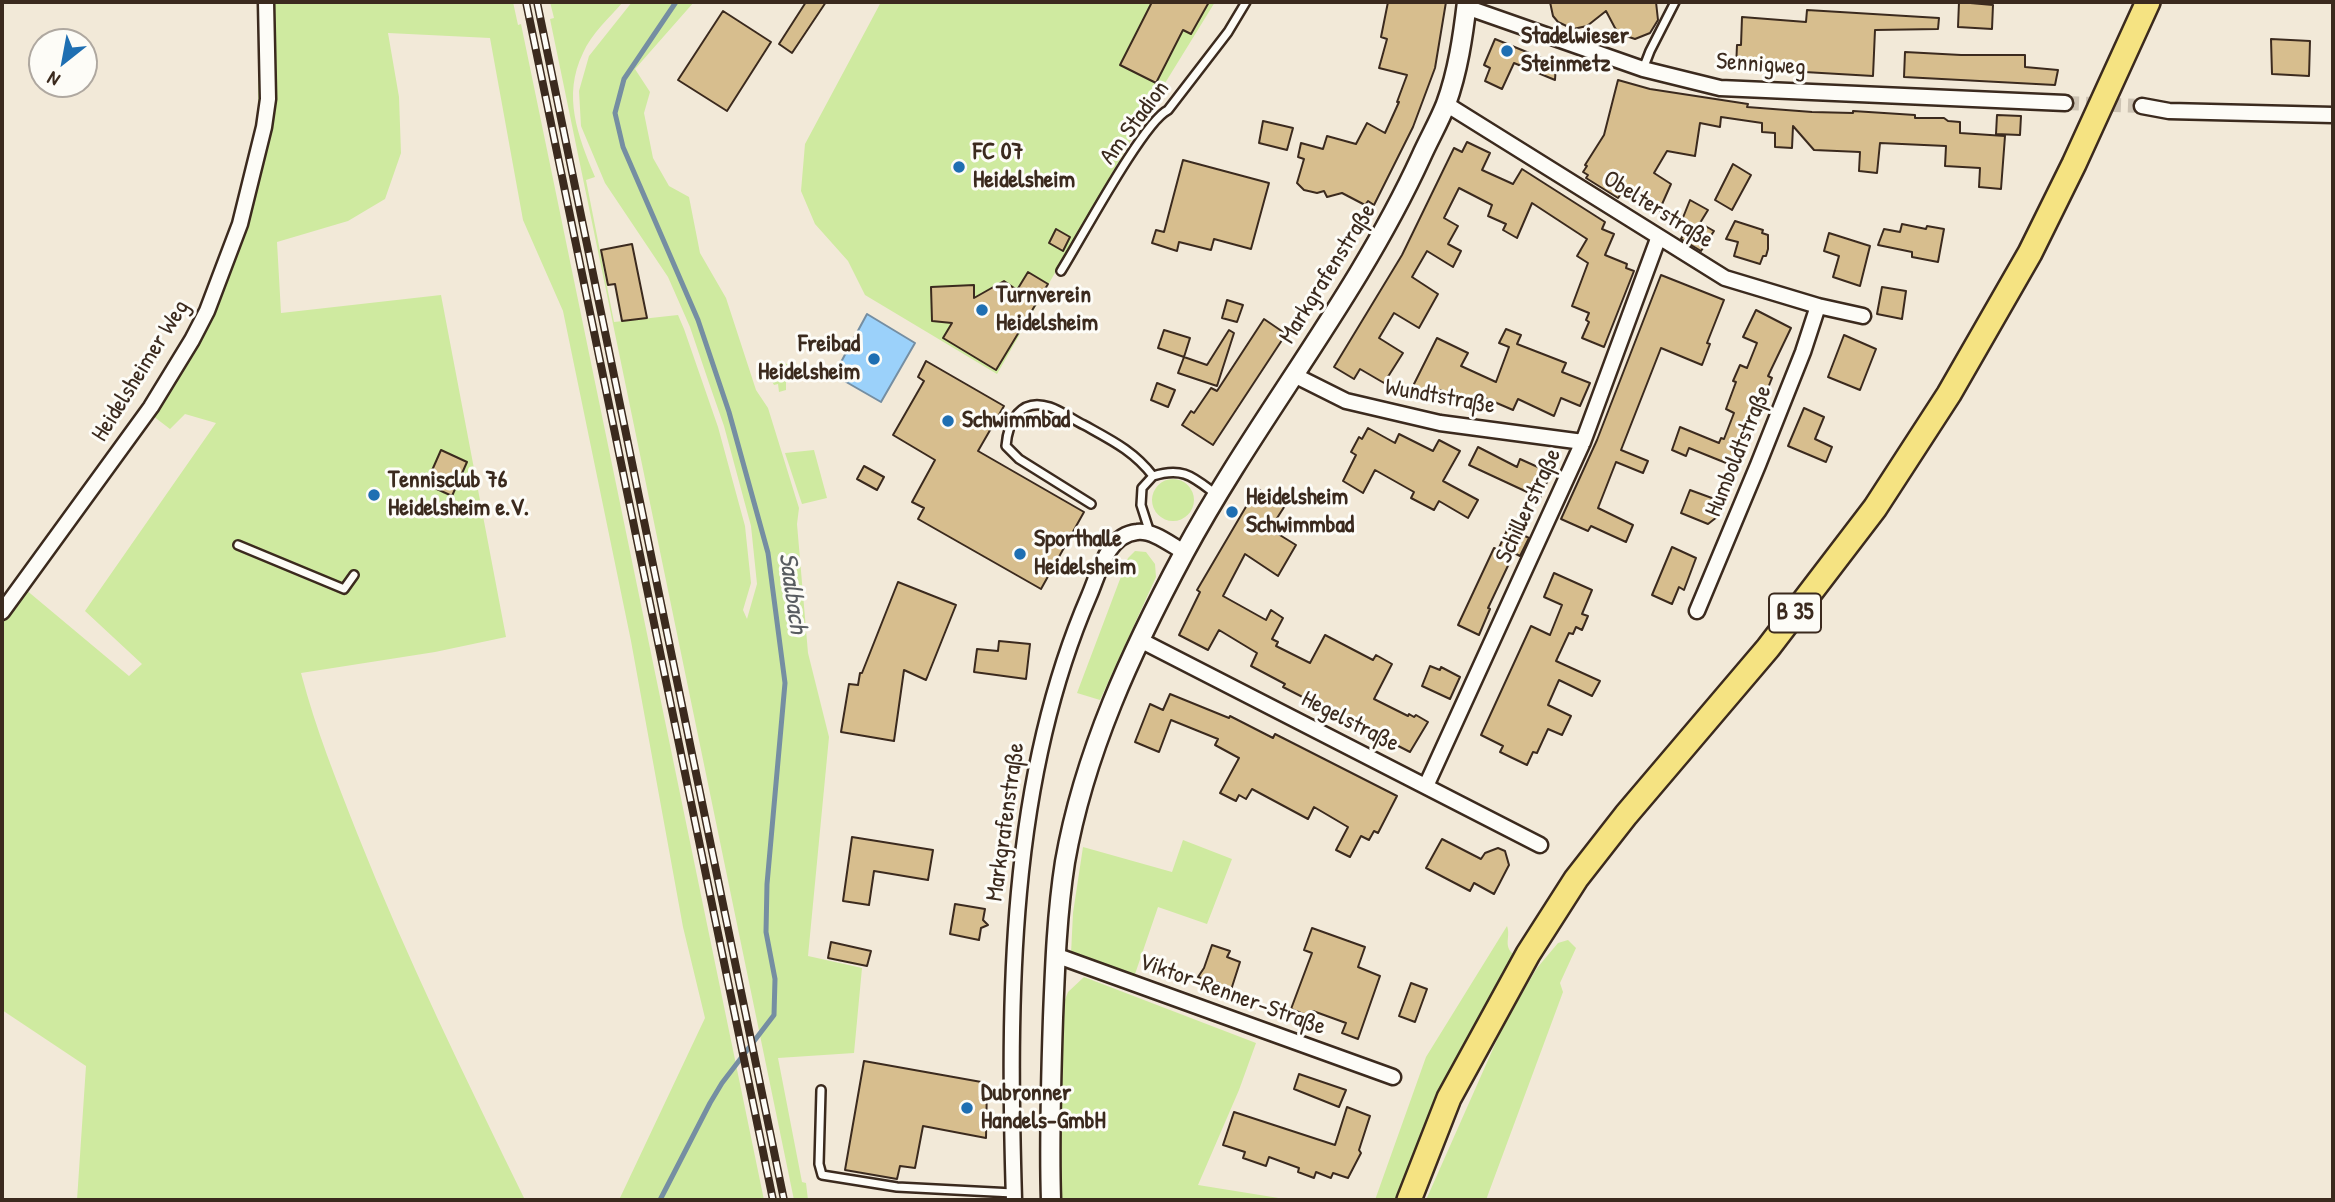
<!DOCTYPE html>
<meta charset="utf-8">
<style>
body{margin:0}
#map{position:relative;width:2335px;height:1202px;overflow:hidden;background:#f2e9d8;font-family:"Patrick Hand",sans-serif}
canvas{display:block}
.frame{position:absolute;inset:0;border:4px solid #3b2a1e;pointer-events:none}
.north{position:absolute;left:28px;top:28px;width:70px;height:70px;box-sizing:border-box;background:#fdfcf7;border:2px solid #afa8a0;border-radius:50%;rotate:211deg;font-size:19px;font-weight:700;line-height:28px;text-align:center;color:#3b2a1e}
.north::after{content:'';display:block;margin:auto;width:24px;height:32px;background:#1f6fb2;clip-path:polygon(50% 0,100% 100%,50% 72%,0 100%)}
</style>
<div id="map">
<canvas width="2335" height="1202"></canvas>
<div class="frame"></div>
<div class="north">N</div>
</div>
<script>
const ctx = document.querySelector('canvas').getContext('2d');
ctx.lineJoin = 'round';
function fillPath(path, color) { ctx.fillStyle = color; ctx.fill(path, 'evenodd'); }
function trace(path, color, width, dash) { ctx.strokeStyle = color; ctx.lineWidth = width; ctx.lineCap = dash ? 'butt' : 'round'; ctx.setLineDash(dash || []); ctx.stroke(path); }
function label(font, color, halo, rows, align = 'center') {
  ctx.font = font + ' "Patrick Hand",sans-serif'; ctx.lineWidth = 6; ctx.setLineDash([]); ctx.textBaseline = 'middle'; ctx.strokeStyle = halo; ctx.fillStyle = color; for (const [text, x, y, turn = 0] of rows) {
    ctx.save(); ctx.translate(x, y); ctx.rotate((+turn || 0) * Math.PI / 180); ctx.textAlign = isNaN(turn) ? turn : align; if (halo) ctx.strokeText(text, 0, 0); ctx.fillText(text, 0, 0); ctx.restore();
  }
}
fillPath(new Path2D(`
 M258,2H513L518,25L521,24L764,1200H619L705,1018L683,927L631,641L563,311L523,220L490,38L388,33L399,97L401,153L385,199L348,221L277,242L281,313L441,295L506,637L435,652L301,673C316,730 336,779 357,833C407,959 466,1079 525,1200H77L86,1066L2,1010V618L25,589L129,676L142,664L85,611L216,423L185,414L170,429L153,416L201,340L224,290L249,221L261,162L258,102Z
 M550,2H623C610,17 591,34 583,53C562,96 578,136 595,177L586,180L614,322L678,315L684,329L718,427L745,526L751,583L743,610L747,619L757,584L751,526L724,426L709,383L690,327L668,277L605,183L581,126L579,91L589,56L632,2H694L635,69L650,92L644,113L653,158L669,186L689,197L700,253L726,298L756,390L768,408L799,508L797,524L808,653L829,737L808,956L862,968L854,1053L778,1058L802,1182L806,1183L808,1200H794L550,19L554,18Z
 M881,2H1215L1146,114L997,374L865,295L848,261L815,224L801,191L805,144Z
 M780,360L792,367L786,379V390L779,392L778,384L774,385L766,370L777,368Z
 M814,450L827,498L802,504L785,453Z
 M1152 500a21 21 0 1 1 42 0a21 21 0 1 1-42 0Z
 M1135,551L1146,552L1155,564L1156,577L1100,700L1077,693L1128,558Z
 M1183,840L1232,859L1207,924L1158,907L1134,977L1071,954L1073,913L1083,847L1172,872Z
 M1507,926C1511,937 1503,945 1513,954L1443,1083L1397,1200H1375L1426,1057Z
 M1568,940L1576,948L1560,983L1563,992L1486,1200H1426L1504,1024L1537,968L1558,943Z
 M1084,977L1256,1043L1239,1090L1198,1185L1291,1200H1060L1059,1136L1063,1005L1068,992Z`), '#cfeaa0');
const water = new Path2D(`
 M867,314L915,343L881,402L834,375Z`);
fillPath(water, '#9bd1fa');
trace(water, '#758ea2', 2);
trace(new Path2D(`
 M660,1200L710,1103L722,1083L774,1015L775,979L766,932L767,884L785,683L768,553L729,412L698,320L623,147L615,113L624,79L676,2`), '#758ea2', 5);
const building = new Path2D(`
 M806,2H826L792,53L779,44Z
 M1152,2H1209L1191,34L1183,30L1156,83L1120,65Z
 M1388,2H1446L1435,68L1413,127L1374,205L1368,201L1365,205L1342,193L1327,197L1324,191L1317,193L1304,190L1297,183L1304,159L1298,157L1301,143L1323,149L1327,136L1356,144L1367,123L1385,133L1399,102H1397L1407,75L1379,68L1387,39L1381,37Z
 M1550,2H1656L1658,20L1650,33L1635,39L1620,34L1615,28L1606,11L1587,26L1573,29L1558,22L1553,16Z
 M1959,2L1993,5L1992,29L1958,27Z
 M1807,10L1939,18L1938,29L1875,30L1873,76L1736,68L1737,45H1741L1742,17L1806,22Z
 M723,11L771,42L727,111L678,80Z
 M1495,39L1556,64L1555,80L1514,63L1502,89L1485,81L1490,68L1484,65Z
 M2271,39L2310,41L2309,76L2272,74Z
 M1905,52L1961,55H2025V67L2058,70L2055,85L1904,77Z
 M1618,80L1650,89L1748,104L1747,107L1812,112L1853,113V111L1915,115V118H1944L1948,121L1960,122V133L2005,136L2001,189L1979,187L1980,168L1945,166L1946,146L1880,143L1877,173L1859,171L1860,152L1814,150L1793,126L1792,148L1775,147V133L1762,132V123L1721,117L1720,127L1700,123L1695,156L1667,151L1654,173L1671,184L1659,211L1624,189L1618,198L1586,178L1588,175L1583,172L1587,166L1585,165L1604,135Z
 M1997,115L2021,116L2020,135L1996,134Z
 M1263,121L1293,128L1287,150L1259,143Z
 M1467,142L1490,153L1482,170L1513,184L1522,169L1605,222L1602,229L1614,234L1605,255L1627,264L1626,268L1634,271L1604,347L1582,338L1589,322L1586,320L1589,313L1572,306L1588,263L1577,256L1587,239L1532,203L1517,238L1503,230L1506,224L1488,216L1492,205L1459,188L1444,218L1458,226L1448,244L1461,251L1453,267L1427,251L1412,277L1438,294L1419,328L1394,313L1379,338L1403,353L1384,383L1360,369L1354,379L1334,367L1402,255L1454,148L1462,152Z
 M1183,160L1269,183L1251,249L1214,239L1211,250L1179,242L1177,251L1152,243L1156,230L1164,232Z
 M1733,164L1751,175L1732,210L1715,200Z
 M1690,200L1708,210L1700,223L1714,231L1701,251L1681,239L1686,229L1680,225Z
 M1735,221L1763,230L1762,233L1768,235V249L1766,256H1763L1760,264L1734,256L1738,242L1726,239Z
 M1902,224L1926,229L1927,226L1944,229L1938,262L1912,257V252L1878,245L1884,229L1900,232Z
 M1056,229L1070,237L1063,251L1049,243Z
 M1829,233L1870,246L1860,286L1833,277L1839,256L1824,251Z
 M632,244L647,318L622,321L615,284L608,285L601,250Z
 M1028,272L1048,284L996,370L943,338L952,323L932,321L931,287L974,285V298L1004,281L1017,290Z
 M1661,275L1724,300L1707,343L1710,344L1702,365L1661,348L1621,450L1648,461L1643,473L1616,462L1598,508L1633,525L1626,542L1591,526L1588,531L1561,519L1597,440Z
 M1882,287L1906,291L1902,319L1877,314Z
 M1227,300L1243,305L1237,322L1222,318Z
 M1756,310L1791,328L1768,376L1772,378L1736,467L1689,448L1686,456L1672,450L1680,427L1719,443L1721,438L1724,439L1734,413L1726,409L1736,382L1733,381L1740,365L1747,368L1757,343L1743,337Z
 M1264,319L1286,334L1213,445L1182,425L1191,411L1194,413L1211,388L1217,391Z
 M1506,329L1521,335L1517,344L1566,363L1562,372L1590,383L1580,406L1561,398L1554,416L1518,399L1513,410L1478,395L1474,404L1440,390L1435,400L1412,388L1437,338L1468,353L1461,366L1496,382L1509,347L1499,343Z
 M1164,330L1190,338L1184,357L1158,348Z
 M1229,330L1234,333L1217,386L1178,373L1184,357L1207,365Z
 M1844,335L1876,349L1860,390L1828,377Z
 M926,361L1004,406L978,451L1084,512L1041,589L918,519L924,508L912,502L935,460L893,435L924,381L918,377Z
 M1157,383L1175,390L1168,407L1151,400Z
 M1804,408L1824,417L1815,439L1832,447L1826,462L1788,446Z
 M1368,428L1395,443L1399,434L1433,451L1439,440L1460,451L1443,481L1478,500L1468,518L1439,501L1434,510L1411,498L1414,492L1375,470L1363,493L1343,481L1356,455L1351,452L1359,437L1362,439Z
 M1478,447L1517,467L1520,459L1551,473L1540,498L1469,465Z
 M441,450L467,462L452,496L426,484Z
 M864,466L884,477L877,490L857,479Z
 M1257,488L1272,498L1275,493L1288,501L1270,529L1296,545L1278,576L1245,554L1223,596L1266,620L1271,610L1283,618L1272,639L1278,642L1276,646L1310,663L1325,635L1373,660L1376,655L1392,664L1374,699L1408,716L1409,714L1414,717L1416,715L1428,722L1410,752L1283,687L1285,684L1251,666L1257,653L1219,630L1208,650L1179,635L1200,592L1197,590Z
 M1690,490L1720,501L1717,517L1708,524L1681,513Z
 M1508,528L1529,538L1520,556L1514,553L1488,608L1490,609L1479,635L1458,625L1494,548L1498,550Z
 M1672,547L1696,558L1684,590L1679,587L1672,604L1652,595Z
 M1554,573L1592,590L1582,614L1588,616L1582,630L1576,627L1573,634L1569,633L1556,661L1600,681L1592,696L1559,680L1548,705L1571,716L1562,735L1548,729L1537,753L1533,752L1527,765L1500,752L1503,746L1481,735L1531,626L1550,635L1562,605L1544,597Z
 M898,582L956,605L926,680L904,670L894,741L841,732L849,684L858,685L860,673H862Z
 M999,641L1030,644L1026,679L974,672L977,649L998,651Z
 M1430,666L1440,670L1441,667L1460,677L1450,699L1422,686Z
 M1170,694L1229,718L1230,716L1273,738L1275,734L1397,796L1378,833L1374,831L1369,840L1361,836L1350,857L1336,850L1348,827L1314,807L1308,819L1252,789L1246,799L1239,795L1236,801L1220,793L1239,758L1215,745L1218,739L1171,720L1159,752L1135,742L1150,704L1163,710Z
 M852,837L933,850L928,880L874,871L869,905L843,901Z
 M1442,839L1481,859L1485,853L1498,848L1505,851L1509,865L1494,894L1474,883L1470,891L1426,868Z
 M955,904L985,909L983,920L988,925L981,928L979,940L950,934Z
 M1312,928L1365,947L1358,967L1380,976L1358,1039L1342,1033L1346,1023L1313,1011L1311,1017L1291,1009L1312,953L1304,950Z
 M831,942L871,951L867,966L828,958Z
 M1212,945L1230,951L1227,957L1240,962L1231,990L1220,986L1219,983L1198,977L1204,968Z
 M1411,983L1427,989L1415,1022L1399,1016Z
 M864,1061L987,1083L986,1138L923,1126L915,1168L900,1166L897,1179L845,1170Z
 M1299,1074L1346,1090L1339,1107L1294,1089Z
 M1347,1107L1370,1116L1359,1150L1361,1153L1348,1178L1333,1173L1331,1178L1316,1172L1314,1178L1298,1172L1299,1168L1269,1157L1266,1166L1243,1158L1245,1152L1223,1145L1234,1112L1335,1145Z`);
fillPath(building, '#d7be8e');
trace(building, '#3b2a1e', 2);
trace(new Path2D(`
 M2065,103L2142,106`), '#cdc3b3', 14, [14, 7]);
const service = new Path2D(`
 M1643,69L1650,51L1675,2
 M1061,271C1080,241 1143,122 1168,110L1228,32L1246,2
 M1091,504L1019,459L1006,446C1008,422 1020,397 1050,407C1062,411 1073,420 1084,425C1111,440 1134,451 1153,476C1184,466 1194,478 1217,495
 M1150,533L1141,505L1142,488L1153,476
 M238,545L344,589L354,575
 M821,1090L819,1164L822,1175L897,1187L1013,1193`);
const minor = new Path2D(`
 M1466,7L1643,69L1720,88L2065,103
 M1446,104L1725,278L1818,306L1863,316
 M2142,106L2169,111L2333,115
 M1294,375L1346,401L1440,423L1583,442
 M1697,611L1758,465L1803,352L1818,306
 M2,612L151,407L192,340L207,311L240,224L264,127L268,99L266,2
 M1140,640L1540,845
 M1426,786L1583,442L1658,239
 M1055,955L1393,1077
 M1014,1200C1008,1000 1008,783 1089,596C1099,573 1107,535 1137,532C1153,530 1171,545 1184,552`);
const tertiary = new Path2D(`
 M1051,1200C1049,1139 1051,1079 1053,1018C1055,966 1057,913 1065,862C1084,753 1132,650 1184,553C1257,418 1357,297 1421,157C1429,139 1439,122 1446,104C1458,71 1463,36 1467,2`);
const primary = new Path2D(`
 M1409,1200L1449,1098L1528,954L1576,879L1626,815L1768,648L1875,508L1949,394L2030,253L2074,164L2148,2`);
trace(service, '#3b2a1e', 12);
trace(minor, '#3b2a1e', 19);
trace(tertiary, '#3b2a1e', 23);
trace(primary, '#3b2a1e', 28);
trace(service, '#fdfcf7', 7);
trace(minor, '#fdfcf7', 14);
trace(tertiary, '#fdfcf7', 18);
trace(primary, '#f5e382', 23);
const rail = new Path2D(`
 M526,2L773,1200
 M537,2L784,1200`);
trace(rail, '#3b2a1e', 8);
trace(rail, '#fdfcf7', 5, [16]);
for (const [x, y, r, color] of [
 [1507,51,7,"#1f6fb2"],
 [959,167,7,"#1f6fb2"],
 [982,310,7,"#1f6fb2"],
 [874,359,7,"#1f6fb2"],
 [948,421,7,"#1f6fb2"],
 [374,495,7,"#1f6fb2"],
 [1232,512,7,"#1f6fb2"],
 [1020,554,7,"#1f6fb2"],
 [967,1108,7,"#1f6fb2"]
]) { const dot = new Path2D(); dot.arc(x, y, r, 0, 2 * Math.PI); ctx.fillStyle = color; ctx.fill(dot); trace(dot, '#fdfcf7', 2.5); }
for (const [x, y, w] of [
 [1795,613,52]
]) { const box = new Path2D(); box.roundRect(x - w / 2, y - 19.5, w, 39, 5); ctx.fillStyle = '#fdfcf7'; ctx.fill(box); trace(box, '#3b2a1e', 2); }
label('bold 23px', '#3b2a1e', null, [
 ["B 35",1795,613]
]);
label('bold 24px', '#3b2a1e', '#fdfcf7', [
 ["Stadelwieser",1521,37],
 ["Steinmetz",1521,65],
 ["FC 07",973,153],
 ["Heidelsheim",973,181],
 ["Turnverein",996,296],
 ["Heidelsheim",996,324],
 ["Freibad",860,345,"right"],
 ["Heidelsheim",860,373,"right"],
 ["Schwimmbad",962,421],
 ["Tennisclub 76",388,481],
 ["Heidelsheim e.V.",388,509],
 ["Heidelsheim",1246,498],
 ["Schwimmbad",1246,526],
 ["Sporthalle",1034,540],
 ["Heidelsheim",1034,568],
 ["Dubronner",981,1094],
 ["Handels-GmbH",981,1122]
], 'left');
label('24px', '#3b2a1e', '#fdfcf7', [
 ["Sennigweg",1761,65,4],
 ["Am Stadion",1135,123,-53],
 ["Obelterstraße",1658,210,32],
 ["Markgrafenstraße",1328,274,-58],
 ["Heidelsheimer Weg",141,371,-58],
 ["Wundtstraße",1440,397,10],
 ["Humboldtstraße",1739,451,-68],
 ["Schillerstraße",1529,506,-65],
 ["Hegelstraße",1350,722,27],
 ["Markgrafenstraße",1006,822,-82],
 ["Viktor-Renner-Straße",1232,995,20]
]);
label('italic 26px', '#585c60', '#fdfcf7', [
 ["Saalbach",792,593,82]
]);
</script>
